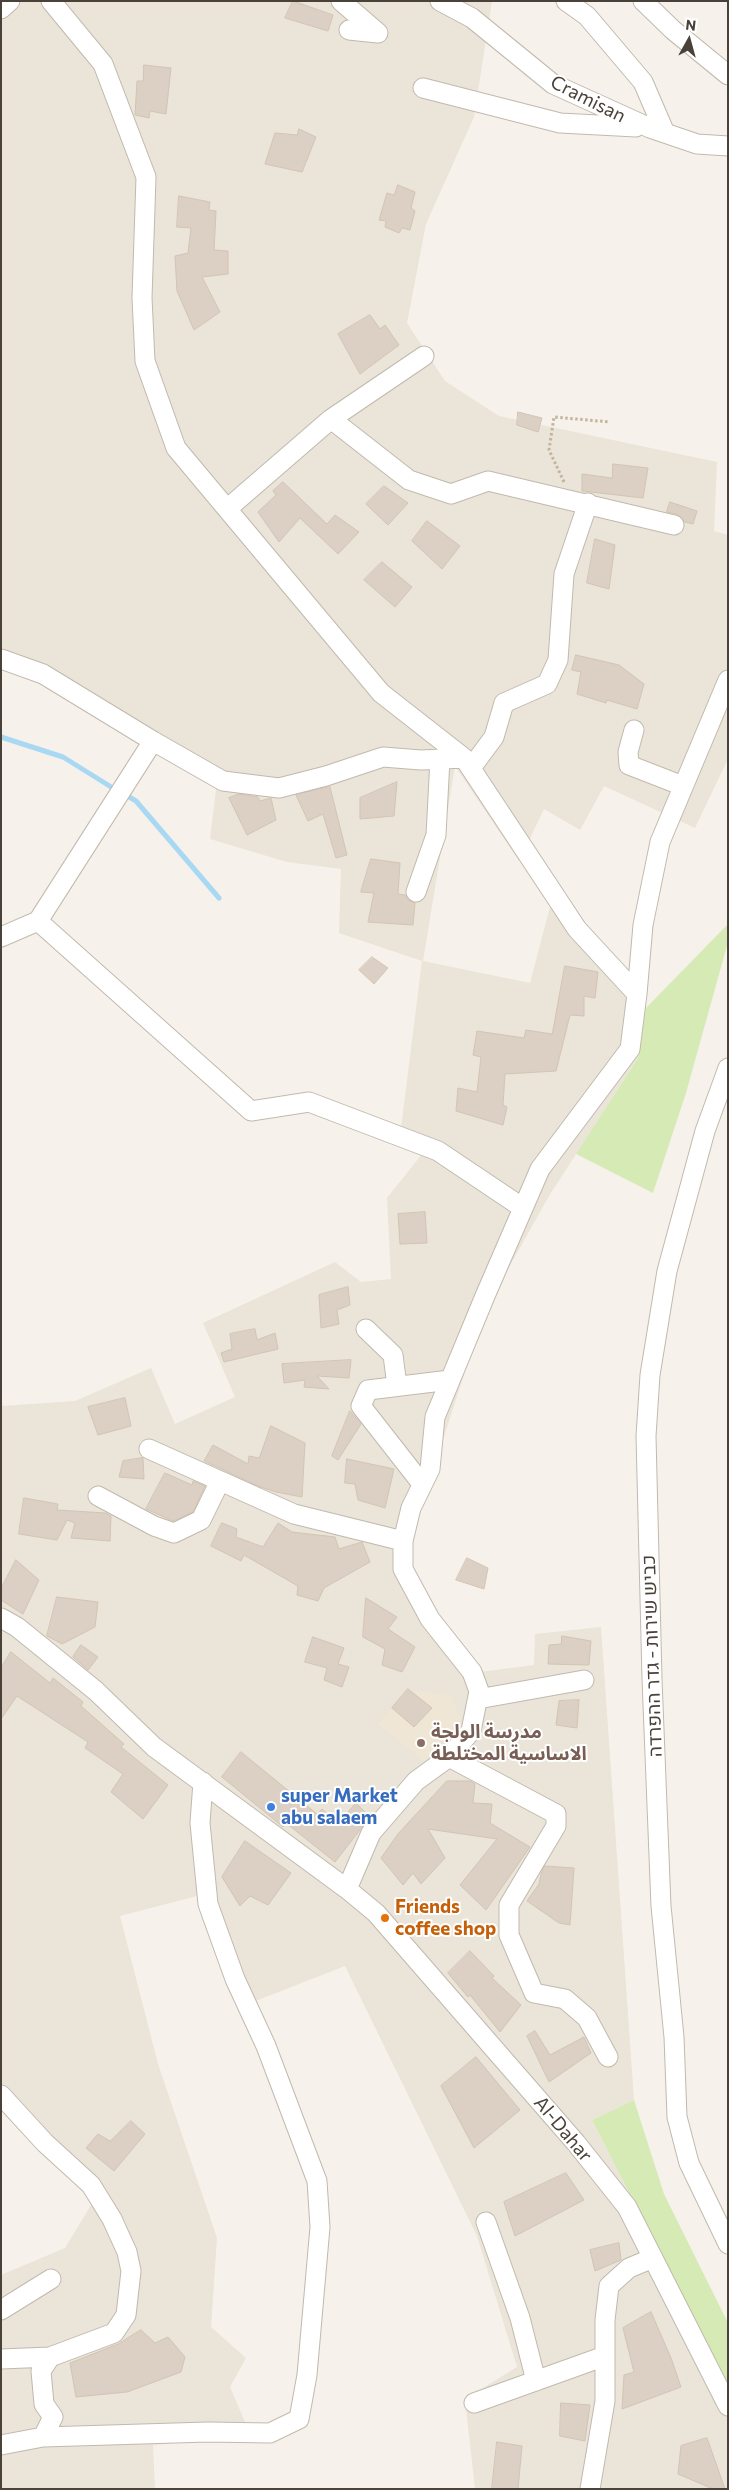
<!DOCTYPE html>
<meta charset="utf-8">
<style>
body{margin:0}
#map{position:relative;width:729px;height:2490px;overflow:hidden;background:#f6f2eb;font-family:Commissioner,sans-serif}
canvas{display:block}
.frame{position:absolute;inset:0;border:2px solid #4a4239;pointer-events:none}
.north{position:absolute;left:664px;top:15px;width:50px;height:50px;-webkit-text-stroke:4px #fff;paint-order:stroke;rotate:7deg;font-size:14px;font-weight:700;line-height:20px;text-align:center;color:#4a4239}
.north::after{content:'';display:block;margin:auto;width:18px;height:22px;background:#4a4239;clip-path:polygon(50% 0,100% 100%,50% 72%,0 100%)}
</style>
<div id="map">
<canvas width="729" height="2490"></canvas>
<div class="frame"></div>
<div class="north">N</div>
</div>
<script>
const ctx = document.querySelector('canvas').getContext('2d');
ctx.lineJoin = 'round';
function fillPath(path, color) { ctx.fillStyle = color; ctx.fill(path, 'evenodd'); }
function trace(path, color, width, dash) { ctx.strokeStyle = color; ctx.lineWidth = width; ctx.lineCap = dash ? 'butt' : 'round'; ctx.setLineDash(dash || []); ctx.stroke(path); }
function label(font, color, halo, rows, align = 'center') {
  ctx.font = font + ' Commissioner,"Noto Sans Arabic",Heebo,sans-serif'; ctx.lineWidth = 4; ctx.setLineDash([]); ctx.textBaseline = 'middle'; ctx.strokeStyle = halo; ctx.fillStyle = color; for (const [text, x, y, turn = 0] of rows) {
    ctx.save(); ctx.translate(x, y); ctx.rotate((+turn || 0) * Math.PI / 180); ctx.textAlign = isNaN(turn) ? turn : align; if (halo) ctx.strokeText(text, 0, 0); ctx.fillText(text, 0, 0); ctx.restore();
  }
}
fillPath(new Path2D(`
 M1,1H492L474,117L426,224L407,323L445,381L499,416L717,462L714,531L728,535V759L695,828L604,786L580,830L544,809L519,861L455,766L423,961L530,983L550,907L646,1008L638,1058L549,1196L485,1310L402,1566L479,1672L534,1665L535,1634L601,1627L634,2100L592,2120L728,2387V2489H475L465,2399L517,2367L477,2236L345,1966L248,2004L201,1895L120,1916L158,2064L217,2238L211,2327L246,2358L230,2387L251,2436L153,2445L155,2489H1V2275L65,2248L91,2205L68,2155L1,2089V1406L75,1401L151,1368L175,1424L235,1397L203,1323L335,1262L361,1282L391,1279L387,1198L430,1144L401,1128L422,961L339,933L341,869L287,862L210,839L218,773L1,659Z`), '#eae4d9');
fillPath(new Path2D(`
 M408,1689L451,1696L461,1719L424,1762L378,1724Z`), '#efe6d5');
fillPath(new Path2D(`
 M728,924V942L686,1093L653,1193L576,1154L638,1058L646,1008Z
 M634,2100L664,2194L728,2323V2387L592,2120Z`), '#d5eab4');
trace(new Path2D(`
 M1,737L63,757L116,790
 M124,794L136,801L219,898`), '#a8d8f2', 5);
const building = new Path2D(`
 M293,1L333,15L328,31L285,18Z
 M144,65L171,68L166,114L150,111L149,118L135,115L137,81H143Z
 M299,129L316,137L302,172L265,164L275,133L297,135Z
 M398,185L415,192L411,208L415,211L410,230L402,228L399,233L385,227L386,221L379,220L387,193L394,195Z
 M179,196L210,202L209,210L216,211L214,250L228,251V274L202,277L220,312L194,330L177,291L175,256L188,253L191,228L177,227Z
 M370,315L380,329L385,325L399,345L360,374L338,334Z
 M518,412L542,418L538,432L517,425Z
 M613,464L648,468L643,498L582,491V474L612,478Z
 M283,482L327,524L335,515L359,532L338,554L300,518L279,542L258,512L276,495L273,491Z
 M384,486L408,503L388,525L366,504Z
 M670,502L697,511L693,524L685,522L677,514L667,512Z
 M427,521L460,546L442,569L412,541Z
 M595,539L615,545L609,589L587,583Z
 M382,562L412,587L395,607L364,580Z
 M576,655L619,665L644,684L637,709L607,700L606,703L577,694L581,672L572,670Z
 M397,782L394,816L360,819V798Z
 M330,787L347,855L336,858L323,814L308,821L296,795Z
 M239,794L258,797L260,801L271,798L276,820L247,835L229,798Z
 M371,859L400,863L398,894L405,895L408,900L415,903L413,925L368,922L374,893L361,892Z
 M372,957L388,968L374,984L359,970Z
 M565,966L598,972L595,998L584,996V1016L570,1015L556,1071L505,1074L503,1105L507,1107L503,1125L456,1111L458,1088L477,1092L481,1057L473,1055L477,1031L524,1038L526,1030L552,1034Z
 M425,1212L427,1243L400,1244L398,1214Z
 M348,1287L350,1305L337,1310L339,1324L321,1328L319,1295Z
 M255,1329L257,1340L275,1333L278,1349L224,1362L221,1353L232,1349L230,1334Z
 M351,1360L349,1378L317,1376L329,1389L304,1387L305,1380L284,1383L282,1364Z
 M125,1398L131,1426L98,1435L88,1407Z
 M350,1411L361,1424L338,1460L332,1456Z
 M271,1426L305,1443L302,1497L276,1492L258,1486L204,1461L213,1445L248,1464L249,1456L259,1458Z
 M143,1458L144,1479L119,1477L123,1461Z
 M347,1459L394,1469L385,1508L358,1500L355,1484L345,1483Z
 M165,1473L192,1485L193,1481L205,1486L193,1512L173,1521L146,1509Z
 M24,1498L58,1504L57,1510L106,1513L111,1516L110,1541L71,1538L75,1523L67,1520L57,1540L19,1534Z
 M222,1523L237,1529L236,1537L263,1547L278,1523L292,1532L335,1537L339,1549L362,1542L370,1562L324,1588L318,1601L297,1595L298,1586L244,1555L241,1561L211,1546Z
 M467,1558L488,1568L484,1589L456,1580Z
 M16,1560L39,1580L23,1614L1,1600V1589Z
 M57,1597L98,1602L95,1627L62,1644L47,1636Z
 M366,1598L397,1617L388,1629L415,1647L402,1672L382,1665L385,1649L363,1637Z
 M562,1636L591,1641L589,1665L548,1664L549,1645L561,1644Z
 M313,1637L344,1648L338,1664L349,1667L342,1687L324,1680L327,1668L305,1662Z
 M81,1645L98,1657L88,1670L73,1657Z
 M11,1652L50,1683L53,1678L83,1702L81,1706L124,1744L121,1747L168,1785L143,1819L111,1792L123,1774L85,1748L88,1742L17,1696L1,1719V1668Z
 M408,1689L432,1708L414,1727L392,1708Z
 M579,1700L577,1728L556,1725L559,1701Z
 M241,1752L317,1814L322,1809L338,1823L356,1803L370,1817L335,1862L286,1823L283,1827L222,1777Z
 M447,1781H470L475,1784L473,1803L492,1804L490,1823L530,1847L486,1910L460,1885L497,1839L428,1829L445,1858L421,1884L413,1873L403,1885L381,1858L398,1834Z
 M245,1841L291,1873L268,1905L250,1896L240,1906L222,1877Z
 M545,1866L574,1868L570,1925L559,1923L527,1901L539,1884L541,1874Z
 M470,1951L494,1976L492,1978L521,2005L500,2032L470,1995L468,1997L448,1973Z
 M535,2031L550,2055L584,2037L591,2053L549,2082L527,2036Z
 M476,2057L520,2110L474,2148L441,2086Z
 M131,2121L145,2134L114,2171L86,2148L98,2134L110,2141Z
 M566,2173L584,2200L515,2236L504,2202Z
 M619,2243L621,2260L595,2271L590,2250Z
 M651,2312L671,2358L681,2387L622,2409L624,2375L634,2372L623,2328Z
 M141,2330L155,2343L168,2337L185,2357L181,2372L127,2392L76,2397L70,2363L118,2344Z
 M561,2403L590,2405L585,2441L560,2436Z
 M707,2438L725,2489H713L678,2474L681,2446Z
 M497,2442L522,2446L518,2489H492Z`);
fillPath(building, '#dbd0c3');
trace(building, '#d3c5b3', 1);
const minor = new Path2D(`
 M51,1L103,64L146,177L142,298L145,361L176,448L381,693L464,758L577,929L637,994L630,1049L540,1169L485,1296L435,1417L430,1469L411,1508L403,1541V1569L430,1619L472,1672L479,1691L471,1731L449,1757L416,1781L371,1833L347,1889
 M341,1L378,33L349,30
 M440,1L472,18L553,84L650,128L697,144L728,146
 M566,1L587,16L643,82L665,133
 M643,1L673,30L728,75
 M1,9L10,1
 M423,88L560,123L636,127
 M331,419L409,480L451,494L488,481L674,525
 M227,509L331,419L424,356
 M1,659L43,674L153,741L223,781L279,788L326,776L383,757L421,760L464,758
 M634,730L628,752L629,765L683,786
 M471,768L494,737L504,703L547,684L558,660L564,574L588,503
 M416,892L436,835L440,759
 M38,921L251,1111L309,1102L438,1151L523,1208
 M1,937L38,921L153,741
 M637,994L643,925L660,842L728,680
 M728,1068L705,1131L667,1271L650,1375L646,1436L652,1679L661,1906L674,2037L677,2117L689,2163L728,2244
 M366,1329L393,1355L397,1386
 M149,1449L294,1514L403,1541
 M422,1484L361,1406L368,1390L450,1380
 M98,1496L154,1526L174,1533L201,1520L220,1481
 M1,1618L17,1627L96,1691L154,1747L347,1889L376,1913L576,2143L627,2207L728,2406
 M478,1699L584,1680
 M449,1757L556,1814V1826L509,1905V1935L534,1993L565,1999L587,2018L608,2057
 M1,2095L45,2143L91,2185L112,2219L127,2252L131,2271L126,2315L114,2333L50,2357L41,2371L44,2404L53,2417L43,2437L1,2445
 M486,2222L520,2318L536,2381
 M1,2310L51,2279
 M1,2359L50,2357
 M474,2403L605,2356
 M43,2437L208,2432L270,2433L299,2419L307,2375L320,2227L317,2181L266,2046L235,1979L208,1904L200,1823L203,1782
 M590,2489L605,2401V2320L609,2286L629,2268L653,2258`);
trace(minor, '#c2b9ad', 21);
trace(new Path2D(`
 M564,482L549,450L554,417L610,422`), '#c4b49e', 3, [2.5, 2.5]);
trace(minor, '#fff', 19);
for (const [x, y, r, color] of [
 [421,1743,5,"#8d6e63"],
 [271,1807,5,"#3f7fe0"],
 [385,1918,5,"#e8710a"]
]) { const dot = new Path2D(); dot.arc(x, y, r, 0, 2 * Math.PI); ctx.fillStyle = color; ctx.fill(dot); trace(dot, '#fff', 2); }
label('19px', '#4a4239', '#fff', [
 ["Cramisan",588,99,27],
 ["כביש שירות - גדר ההפרדה",652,1656,-92],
 ["Al-Dahar",563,2129,50]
]);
label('bold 19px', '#785e54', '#fff', [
 ["مدرسة الولجة",431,1732],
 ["الاساسية المختلطة",431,1754]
], 'left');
label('bold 19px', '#366cbe', '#fff', [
 ["super Market",281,1796],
 ["abu salaem",281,1818]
], 'left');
label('bold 19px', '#c56008', '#fff', [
 ["Friends",395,1907],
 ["coffee shop",395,1929]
], 'left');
</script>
